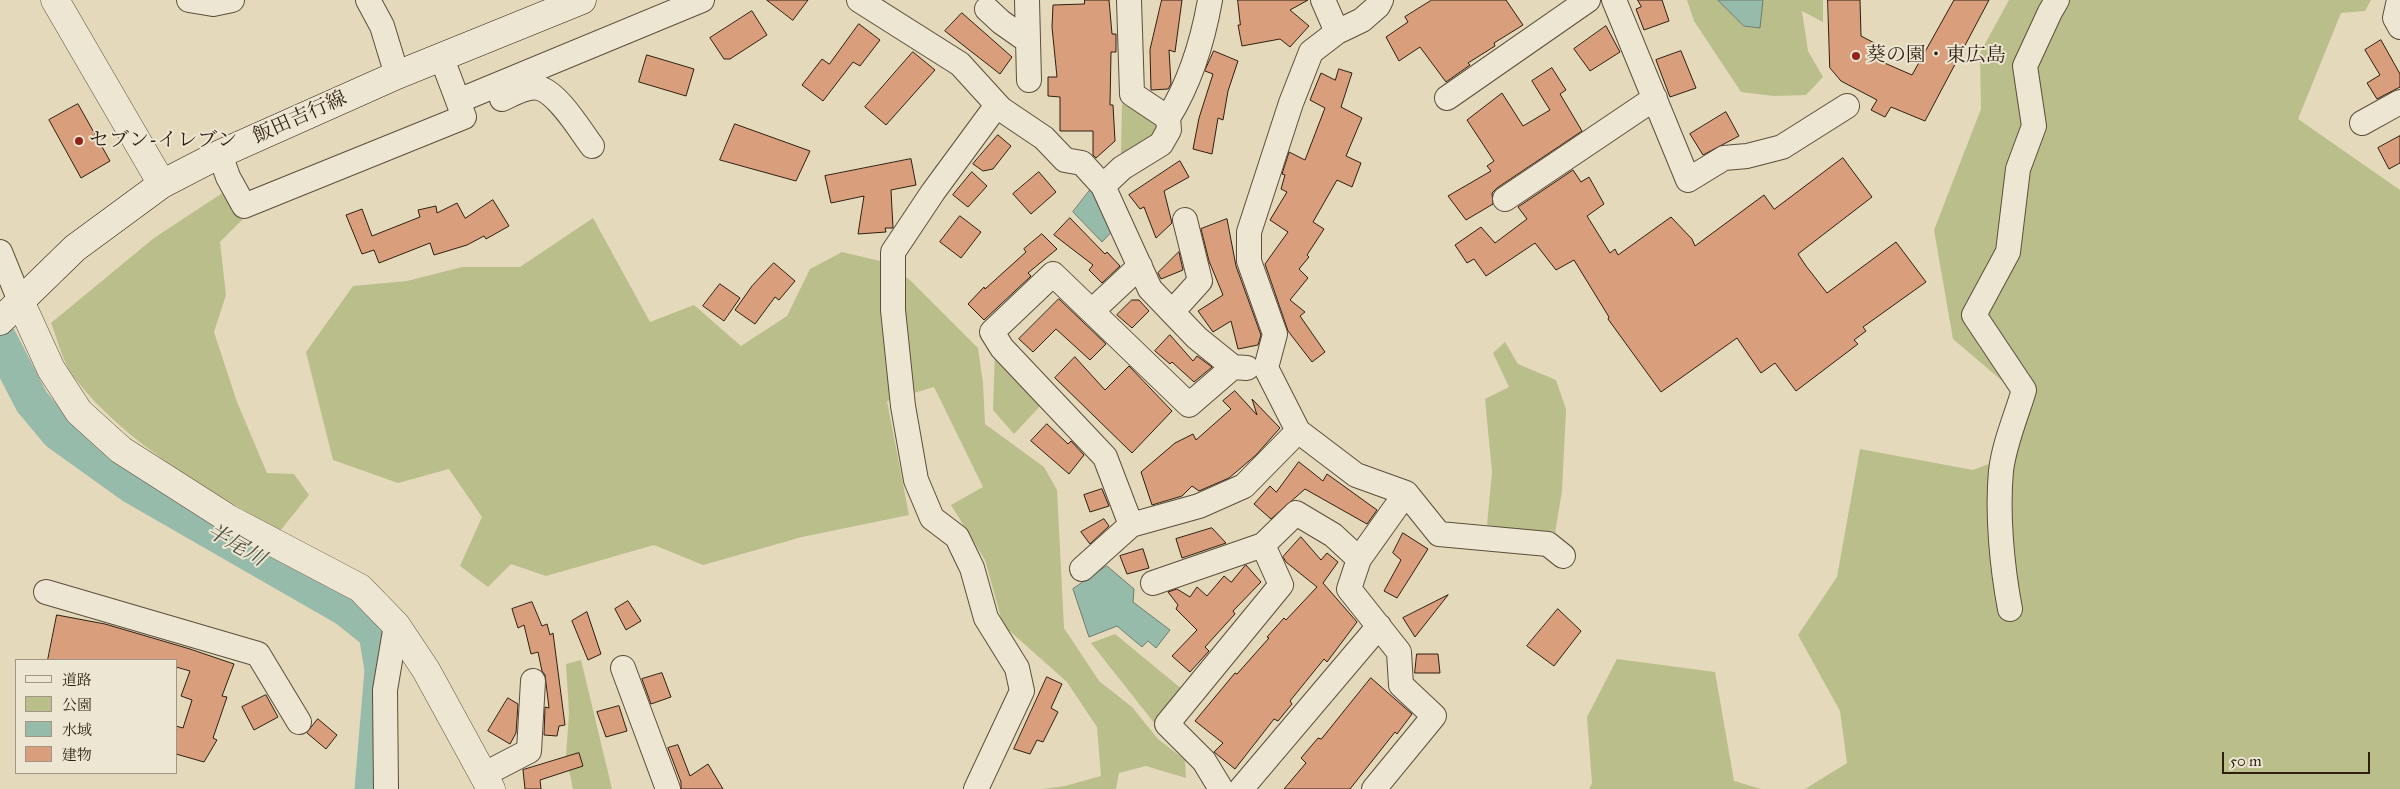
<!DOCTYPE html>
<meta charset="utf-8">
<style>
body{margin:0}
#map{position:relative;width:2400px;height:789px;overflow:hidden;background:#e4d9ba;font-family:"IM FELL Great Primer","Noto Serif JP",serif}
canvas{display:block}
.legend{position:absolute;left:15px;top:659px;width:162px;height:115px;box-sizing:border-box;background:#ede6d2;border:1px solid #a19685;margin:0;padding:6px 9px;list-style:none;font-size:15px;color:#2f1f11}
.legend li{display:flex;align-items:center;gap:10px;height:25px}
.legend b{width:25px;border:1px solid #a19685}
.scale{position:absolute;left:2222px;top:752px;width:148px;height:22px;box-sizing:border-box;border:2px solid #2f1f11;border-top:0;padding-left:6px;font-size:15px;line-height:18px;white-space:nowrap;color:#2f1f11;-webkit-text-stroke:4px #ede6d2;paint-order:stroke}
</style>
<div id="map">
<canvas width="2400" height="789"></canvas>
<ul class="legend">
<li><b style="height:6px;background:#ede6d2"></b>道路</li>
<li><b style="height:14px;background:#babe8b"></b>公園</li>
<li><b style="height:14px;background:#97bbaa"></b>水域</li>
<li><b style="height:14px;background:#d99e7c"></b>建物</li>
</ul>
<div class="scale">50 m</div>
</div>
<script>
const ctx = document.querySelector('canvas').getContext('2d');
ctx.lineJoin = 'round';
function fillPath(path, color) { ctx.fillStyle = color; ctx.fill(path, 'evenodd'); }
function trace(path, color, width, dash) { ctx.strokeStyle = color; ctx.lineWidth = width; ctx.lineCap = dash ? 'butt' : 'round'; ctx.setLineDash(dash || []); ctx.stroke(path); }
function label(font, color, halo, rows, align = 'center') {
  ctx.font = font + ' "IM FELL Great Primer","Noto Serif JP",serif'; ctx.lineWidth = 4; ctx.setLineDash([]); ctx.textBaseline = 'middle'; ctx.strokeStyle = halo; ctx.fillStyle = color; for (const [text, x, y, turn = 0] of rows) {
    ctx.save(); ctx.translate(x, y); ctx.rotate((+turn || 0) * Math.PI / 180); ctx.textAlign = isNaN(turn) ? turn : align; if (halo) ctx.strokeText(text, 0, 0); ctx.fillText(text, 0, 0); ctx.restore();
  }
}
fillPath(new Path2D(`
 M1687,0H1718L1744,26L1759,28L1763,0H1823V22L1802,11L1808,51L1823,77L1806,95L1774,96L1741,92L1694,21Z
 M2009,0H2371L2365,11L2341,13L2298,119L2400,190V789H1805L1847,763L1840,711L1798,635L1837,577L1860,449L1973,470L1994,462L2020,396L1953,339L1934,230L1981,109L1980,53Z
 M1122,104L1158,117L1162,131L1121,157Z
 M227,190L243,219L220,242L226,295L214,332L237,402L267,473L294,474L309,495L280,531C207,489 124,443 73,376C63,363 57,338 51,323L154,238Z
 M593,218L650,322L694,305L741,346L787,316L810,269L842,252L884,262L910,280L978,348L983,383L985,424L1044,467L1057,490L1064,628L1099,681L1132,707L1158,739L1185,760L1186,778L1146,766L1119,773L1116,789H1042L1065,786L1101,776L1097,727L1067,682L1003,625L985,560L951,505L983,487L934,387L887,401L909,515L802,537L703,565L654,545L546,576L511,564L488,587L460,566L482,517L449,469L398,483L333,460L306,352L353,286L407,281L462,267H520Z
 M1505,342L1518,364L1556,380L1566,409L1562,491L1554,540L1487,525L1492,472L1485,399L1509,387L1493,353Z
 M995,349L1043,403L1014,434L993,410Z
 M1115,634L1183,690L1155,724L1091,643Z
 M1617,659L1715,672L1734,781L1761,789H1589L1592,783L1587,717Z
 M581,660L612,789H573L566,756L569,713L566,664Z`), '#babe8b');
const water = new Path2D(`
 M1718,0H1763L1760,28L1744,26Z
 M1094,185L1115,228L1102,242L1073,212Z
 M1107,566L1134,589L1133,602L1170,630L1156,648L1148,641L1142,647L1117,626L1089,637L1073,589Z`);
fillPath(water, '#97bbaa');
trace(water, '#6d7d6d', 1);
trace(new Path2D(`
 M0,340L32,402L58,433L132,486L346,609L376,633L382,670L372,789`), '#97bbaa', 35);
const building = new Path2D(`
 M767,0H808L793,20Z
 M1085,0H1109L1112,34H1116V52H1111L1110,105H1113L1115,141L1096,158L1093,155V131H1060V97L1048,96V77H1057L1052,27L1053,5L1084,4Z
 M1162,0H1182L1175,52L1169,50L1171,84L1168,89L1151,90L1150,50Z
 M1238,0H1308L1290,10L1309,26L1290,47L1280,39L1242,46L1238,25H1240Z
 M1432,0H1506L1523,25L1494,43L1495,46L1468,63L1470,65L1446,82L1420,47L1399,61L1386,37L1408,22L1405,17Z
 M1638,0H1662L1669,21L1644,30L1636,9L1641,7Z
 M1828,0H1860L1861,36L1884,48L1880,61L1912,75L1954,0H1989L1925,121L1891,107L1885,117L1871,110L1877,100L1841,81L1830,68Z
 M752,11L767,35L730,59H724L710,38Z
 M962,13L1012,57L1000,74L945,31Z
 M859,24L880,40L860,66L853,62L823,101L802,85L822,59L829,64Z
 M1606,26L1620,52L1590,71L1574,49Z
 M2381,40L2400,74V87L2377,99L2367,83L2380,75L2365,50Z
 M1214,51L1238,61L1228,91L1223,120L1218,118L1212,154L1193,149L1199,118L1213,74L1205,71Z
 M1681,51L1696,88L1670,97L1656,60Z
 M913,52L935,70L886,125L865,107Z
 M647,55L694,69L686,96L639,82Z
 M1552,68L1566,90L1560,94L1582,131L1497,188L1492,193L1493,204L1466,220L1448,196L1491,171L1487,166L1494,161L1467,120L1502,93L1523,126L1550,110L1532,81Z
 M1339,69L1352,73L1341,107L1362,118L1346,156L1361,163L1352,187L1337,180L1313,222L1324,229L1307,255L1309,257L1299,269L1308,278L1290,300L1305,312L1300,316L1325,352L1312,362L1288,331L1265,264L1288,232L1270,220L1287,192L1281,189L1285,175L1282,174L1289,152L1305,160L1325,108L1310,100L1321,73L1335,80Z
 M78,104L110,161L81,178L49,120Z
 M1726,112L1739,136L1703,155L1690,134Z
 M735,124L810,151L796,181L720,160Z
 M998,135L1011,146L993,169L983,171L973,164Z
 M2400,136V163L2389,169L2378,148Z
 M1843,158L1872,197L1798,254L1806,266L1827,293L1896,242L1926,282L1863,327L1866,331L1854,340L1858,344L1796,391L1775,363L1761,373L1737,338L1661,392L1608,319L1609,317L1574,260L1556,270L1535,243L1486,276L1474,259L1467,263L1455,245L1481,227L1495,243L1527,219L1518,207L1573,170L1581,182L1589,177L1604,204L1587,216L1610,253L1615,249L1618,255L1671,217L1692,239L1695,246L1764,195L1774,209Z
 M911,159L916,185L891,190L893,228H885L886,232L858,234L864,196L831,203L825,176Z
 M1180,161L1189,177L1164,191L1172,223L1156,238L1144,207L1140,209L1129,195Z
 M972,172L987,186L968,207L953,195Z
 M1039,172L1056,192L1031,214L1013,194Z
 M493,200L509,226L486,239L484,236L467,245L434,255L430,243L379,263L374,250L362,254L346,215L362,209L372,236L420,217L418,210L436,206L437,213L457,203L465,218Z
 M960,216L981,232L961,258L940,242Z
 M1070,218L1105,254L1107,252L1120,266L1102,283L1089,270L1093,265L1054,235Z
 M1227,219L1236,266L1261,335L1258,345L1238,349L1231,321L1213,332L1198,311L1223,295L1209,261L1201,229Z
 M1042,234L1057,249L1028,273L1031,276L984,320L968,304L984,287L985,289L1026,252L1024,249Z
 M1179,252L1183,270L1161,279L1158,273Z
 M774,263L795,281L779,300L775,297L755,324L735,310L752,286Z
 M720,284L740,298L724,321L703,306Z
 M1059,299L1106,344L1090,360L1056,329L1033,352L1019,339Z
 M1132,300H1139L1149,311L1132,328L1117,315Z
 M1170,335L1193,361L1197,356L1212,367L1194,382L1172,362L1170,364L1155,351Z
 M1075,357L1105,390L1129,366L1172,411L1132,453L1055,378Z
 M1235,391L1257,415L1252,399L1280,428L1256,455L1229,478L1199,491L1192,486L1182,496L1152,505L1141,472L1175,443L1193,434L1196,440L1231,409L1223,401Z
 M1047,424L1068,444L1071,441L1084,455L1069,474L1031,441Z
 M1299,462L1323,481L1327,474L1377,510L1367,524L1305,489L1271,519L1254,504L1270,486L1276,492Z
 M1102,489L1109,506L1090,512L1084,495Z
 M1104,519L1109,526L1090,544L1081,532Z
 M1212,528L1226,543L1182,558L1176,539Z
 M1403,533L1428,549L1397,598L1384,591L1401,560L1393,553Z
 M1301,537L1321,560L1327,553L1338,562L1323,583L1357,622L1327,662L1324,659L1290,701L1292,704L1278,721L1274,719L1235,769L1214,752L1223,743L1195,721L1235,673L1237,674L1269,638L1267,637L1284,618L1286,620L1317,587L1286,562L1283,557Z
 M1143,549L1149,568L1127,574L1120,556Z
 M1246,565L1261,582L1233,611L1235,614L1205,647L1209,651L1190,672L1172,656L1197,630L1176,609L1178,605L1168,592L1177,589L1190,597L1197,587L1207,596L1224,576L1231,582Z
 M1448,595L1415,637L1403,618Z
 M628,601L641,621L626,630L615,609Z
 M532,602L542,626L547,624L550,635L553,633L565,725L559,726L557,736L544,735L545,707L549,708L545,675L542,671L538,652L531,654L524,625L518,628L512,609Z
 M1558,609L1581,631L1554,666L1527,646Z
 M587,612L601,654L588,660L572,621Z
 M57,615L105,624L190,649L234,664L222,696L227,697L213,738L217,740L204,762L176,754V726L183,728L192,700L181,696L190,671L176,667V660H48Z
 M1417,654H1438L1440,673H1415Z
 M662,673L671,697L651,704L642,679Z
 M1047,677L1062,684L1051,708L1058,712L1043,742L1037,740L1030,754L1014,749Z
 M1371,678L1412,714L1397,734L1395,732L1350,789H1284L1306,763L1301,758L1318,738L1321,739Z
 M266,695L278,717L254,730L242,707Z
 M508,698L518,704L516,733L510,744L488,731Z
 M619,706L627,731L606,737L597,712Z
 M318,719L337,735L326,749L307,733Z
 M678,745L690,776L708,764L723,789H681V782L668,748Z
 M579,753L583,766L540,780L541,789H525L523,770Z`);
fillPath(building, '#d99e7c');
trace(building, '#2f1f11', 1);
const minor = new Path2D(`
 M189,0L213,4L232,0
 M368,0L382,26L397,75
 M859,0L960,64L1001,109L1044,138L1065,160L1082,163L1103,186L1150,289L1197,338L1233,367L1247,368
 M1027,0L1029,80
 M1323,0L1337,32
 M1381,0L1378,6L1362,20L1337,32L1311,52L1291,103L1249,232V261L1275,334L1266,368L1298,431L1356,475L1406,493L1439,534L1548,544L1563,556
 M1614,0L1688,180L1724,158L1747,156L1782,147L1847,106
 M2399,0L2395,18L2400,27
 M987,9L1001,22L1028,41
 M441,56L458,101
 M1447,98L1588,0
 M502,99C513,94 527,85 539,88C558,93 580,130 592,146
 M1168,118C1189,84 1203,40 1210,0
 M2362,123L2400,102
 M220,154L228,177L244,206L464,117L458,101L702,0
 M1103,186L1122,168L1161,144L1169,130L1168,118L1132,94L1129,0
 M1505,199L1655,98
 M0,252L20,301
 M1092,311L1140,266
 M1172,312L1200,281L1185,220
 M1233,367L1189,405L1053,274L992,332L1002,348L1105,457L1131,525L1199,506L1244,486L1298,431
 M1082,569L1131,525
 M1153,583L1263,545L1296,513L1333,535L1359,559
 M46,592L258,654L299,722
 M2010,609C2002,567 1997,514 2001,471C2004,444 2016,417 2024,390L1974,315L2008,252L2018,169L2034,126L2025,66L2050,12L2057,0
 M623,668L668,789
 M483,775L529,751L533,681
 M386,789L385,690L396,625
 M976,789L1022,691L1017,668L986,618L972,568L957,537L932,518L916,480L903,406L893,310V252L933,192L997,105
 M1221,789L1204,761L1167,724L1281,585L1263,545
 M1241,789L1379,626
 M1374,789L1434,716L1401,685L1399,652L1349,589L1359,559L1406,493`);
const tertiary = new Path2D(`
 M55,0L162,184
 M20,301L51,369L79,412L121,450L229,519L360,588L396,625L426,670L491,789`);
const secondary = new Path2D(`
 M0,321L75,248L162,184L220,154L397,75L582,0`);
trace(minor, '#5c4e3b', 26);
trace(tertiary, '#5c4e3b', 29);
trace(secondary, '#2f1f11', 29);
trace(minor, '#ede6d2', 24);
trace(tertiary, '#ede6d2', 28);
trace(secondary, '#ede6d2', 28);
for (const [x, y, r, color] of [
 [1856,56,5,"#8f2418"],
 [79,141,5,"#8f2418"]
]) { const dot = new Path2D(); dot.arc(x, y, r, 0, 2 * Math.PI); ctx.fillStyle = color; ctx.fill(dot); trace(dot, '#ede6d2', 2); }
label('20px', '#2f1f11', '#ede6d2', [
 ["葵の園・東広島",1866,56],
 ["セブン-イレブン",89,141]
], 'left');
label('20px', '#2f1f11', '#ede6d2', [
 ["飯田吉行線",300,118,-24]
]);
label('italic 21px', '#4e4e3f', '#ede6d2', [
 ["半尾川",236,546,30]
]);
</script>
